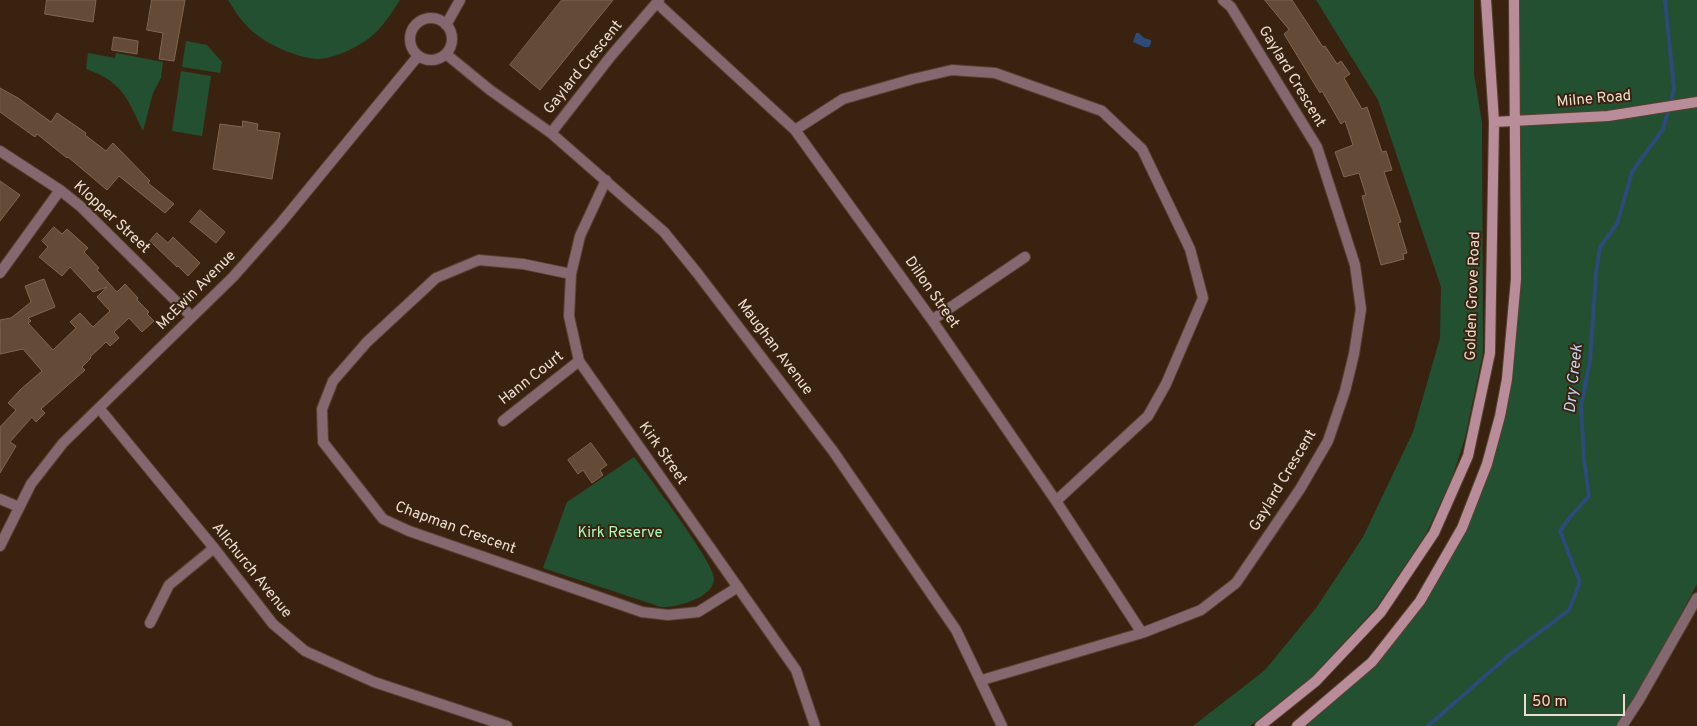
<!DOCTYPE html>
<style>
body{margin:0}
#map{position:relative;width:1697px;height:726px;overflow:hidden;background:#392310;font-family:Overpass,sans-serif}
canvas{display:block}
.scale{position:absolute;left:1524px;top:694px;width:101px;height:22px;box-sizing:border-box;border:2px solid #ecddd1;border-top:0;padding-left:6px;font-size:15px;line-height:18px;white-space:nowrap;color:#ecddd1;-webkit-text-stroke:4px #392310;paint-order:stroke}
</style>
<div id="map">
<canvas width="1697" height="726"></canvas>
<div class="scale">50 m</div>
</div>
<script>
const ctx = document.querySelector('canvas').getContext('2d');
ctx.lineJoin = 'round';
function fillPath(path, color) { ctx.fillStyle = color; ctx.fill(path, 'evenodd'); }
function trace(path, color, width, dash) { ctx.strokeStyle = color; ctx.lineWidth = width; ctx.lineCap = dash ? 'butt' : 'round'; ctx.setLineDash(dash || []); ctx.stroke(path); }
function label(font, color, halo, rows, align = 'center') {
  ctx.font = font + ' Overpass,sans-serif'; ctx.lineWidth = 4; ctx.setLineDash([]); ctx.textBaseline = 'middle'; ctx.strokeStyle = halo; ctx.fillStyle = color; for (const [text, x, y, turn = 0] of rows) {
    ctx.save(); ctx.translate(x, y); ctx.rotate((+turn || 0) * Math.PI / 180); ctx.textAlign = isNaN(turn) ? turn : align; if (halo) ctx.strokeText(text, 0, 0); ctx.fillText(text, 0, 0); ctx.restore();
  }
}
fillPath(new Path2D(`
 M228,0H400C390,16 378,34 362,43C351,50 331,59 318,59C296,58 260,42 246,25C239,18 233,8 228,0Z
 M1316,0H1474V74L1482,123L1483,353L1465,438L1452,478L1426,534L1377,607L1313,676L1250,726H1193L1265,670L1316,608L1363,537L1413,432L1440,338L1441,287L1378,100Z
 M1514,0H1697V584L1621,726H1297L1372,662L1420,601L1462,528L1487,464L1507,378L1516,279Z
 M186,41L207,45L222,62L220,73L182,67Z
 M88,53L115,58L116,53L163,62L161,78L153,93L143,131C127,98 123,82 86,69Z
 M181,71L211,76L202,136L172,131Z
 M634,457C648,476 713,561 714,578C715,597 677,608 661,607L543,568L567,502Z`), '#235030');
fillPath(new Path2D(`
 M1136,33H1139L1144,38L1151,40V43L1149,47H1144L1133,42Z`), '#2e4a77');
trace(new Path2D(`
 M1428,726L1508,656L1569,610L1580,582L1560,531L1570,517L1589,496L1584,460L1581,406L1590,361L1596,273L1600,247L1617,224L1632,172L1663,129L1674,89L1665,0`), '#2e4a77', 4);
const building = new Path2D(`
 M47,0H96L93,22L45,14Z
 M152,0H185L174,61L159,59L163,33L147,30Z
 M562,0H613L540,90L510,65Z
 M1265,0H1292L1323,47L1325,46L1337,64L1341,61L1350,74L1344,78L1362,109L1367,107L1382,152L1386,151L1392,170L1384,172L1401,222L1398,223L1407,253L1403,254L1404,259L1381,265L1362,196L1366,195L1359,173L1344,177L1335,152L1353,145L1345,121L1341,124L1322,91L1320,93L1284,34L1289,30Z
 M114,37L138,41L137,54L112,50Z
 M0,88L18,98L51,122L57,113L86,133L85,135L106,151L113,143L150,181L148,183L174,204L165,213L119,176L107,190L68,157L67,158L37,134L35,137L0,112Z
 M243,121L258,124L257,130L280,133L272,179L213,169L220,124L242,127Z
 M0,181L20,195L0,221Z
 M200,210L225,232L216,243L190,222Z
 M54,227L62,234L67,229L88,248L84,252L99,268L97,270L117,292L125,284L138,298L137,300L149,312L147,314L154,321L142,332L129,318L114,332L119,338L110,346L106,342L90,357L91,358L82,367L85,370L41,409L45,413L36,422L32,417L10,442L16,446L0,473V427L16,410L8,403L20,390L42,371L23,349L0,354V320L11,318L31,302L25,286L44,279L55,307L28,318L31,321L28,323L53,350L76,328L70,322L80,313L93,327L110,311L97,297L107,287L93,292L70,267L62,276L39,257L48,247L42,241Z
 M157,233L168,243L173,237L200,263L188,276L178,266L177,267L150,241Z
 M591,443L607,465L600,470L603,475L592,483L583,470L578,474L568,460Z`);
fillPath(building, '#634b37');
trace(building, '#816752', 1);
const minor = new Path2D(`
 M657,3L795,130L932,320L1056,501L1142,633
 M410 39a21 21 0 1 1 42 0a21 21 0 1 1-42 0Z
 M446,25L460,0
 M446,54L490,90L551,133L664,232L698,274L833,451L956,630L1002,726
 M795,130L843,99L913,79L952,70L995,73L1102,111L1142,149L1190,249L1203,298L1166,384L1148,416L1056,501
 M551,133L611,56L659,0
 M0,151L60,190L80,206L192,317
 M606,180L580,236L571,274L569,316L579,361L796,670L815,726
 M0,273L60,190
 M571,274L523,264L479,260L436,278L367,342L333,381L322,409L323,442L383,519L409,531L642,612L668,615L698,612L738,587
 M932,320L1025,257
 M99,408L214,548L273,624L305,651L374,682L507,726
 M503,421L579,361
 M0,499L19,507
 M0,546L31,484L63,443L233,277L280,224L418,56
 M150,623L169,585L214,548
 M982,680L1142,633L1201,610L1236,583L1300,489L1328,441L1345,391L1354,354L1361,309L1355,265L1317,147L1231,7L1223,0
 M1622,726L1639,700L1697,598`);
const secondary = new Path2D(`
 M1494,122L1608,116L1697,102
 M1260,726L1316,681L1381,612L1434,533L1468,456L1490,353L1494,122L1486,0
 M1297,726L1372,662L1420,601L1462,528L1487,464L1500,416L1507,379L1516,279L1514,0`);
trace(minor, '#56412f', 12);
trace(secondary, '#56412f', 12);
trace(minor, '#846870', 10);
trace(secondary, '#b88c98', 10);
label('15px', '#ecddd1', '#392310', [
 ["Gaylard Crescent",584,68,-51],
 ["Gaylard Crescent",1291,77,59],
 ["Milne Road",1594,100,-5],
 ["Klopper Street",111,218,43],
 ["McEwin Avenue",197,291,-45],
 ["Dillon Street",931,293,55],
 ["Golden Grove Road",1474,296,-88],
 ["Maughan Avenue",774,348,53],
 ["Hann Court",532,379,-38],
 ["Kirk Street",662,454,55],
 ["Gaylard Crescent",1284,481,-59],
 ["Chapman Crescent",455,529,20],
 ["Allchurch Avenue",251,571,51]
]);
label('15px', '#abf9bd', '#392310', [
 ["Kirk Reserve",620,534]
]);
label('italic 16px', '#c2d4f1', '#392310', [
 ["Dry Creek",1575,379,-84]
]);
</script>
